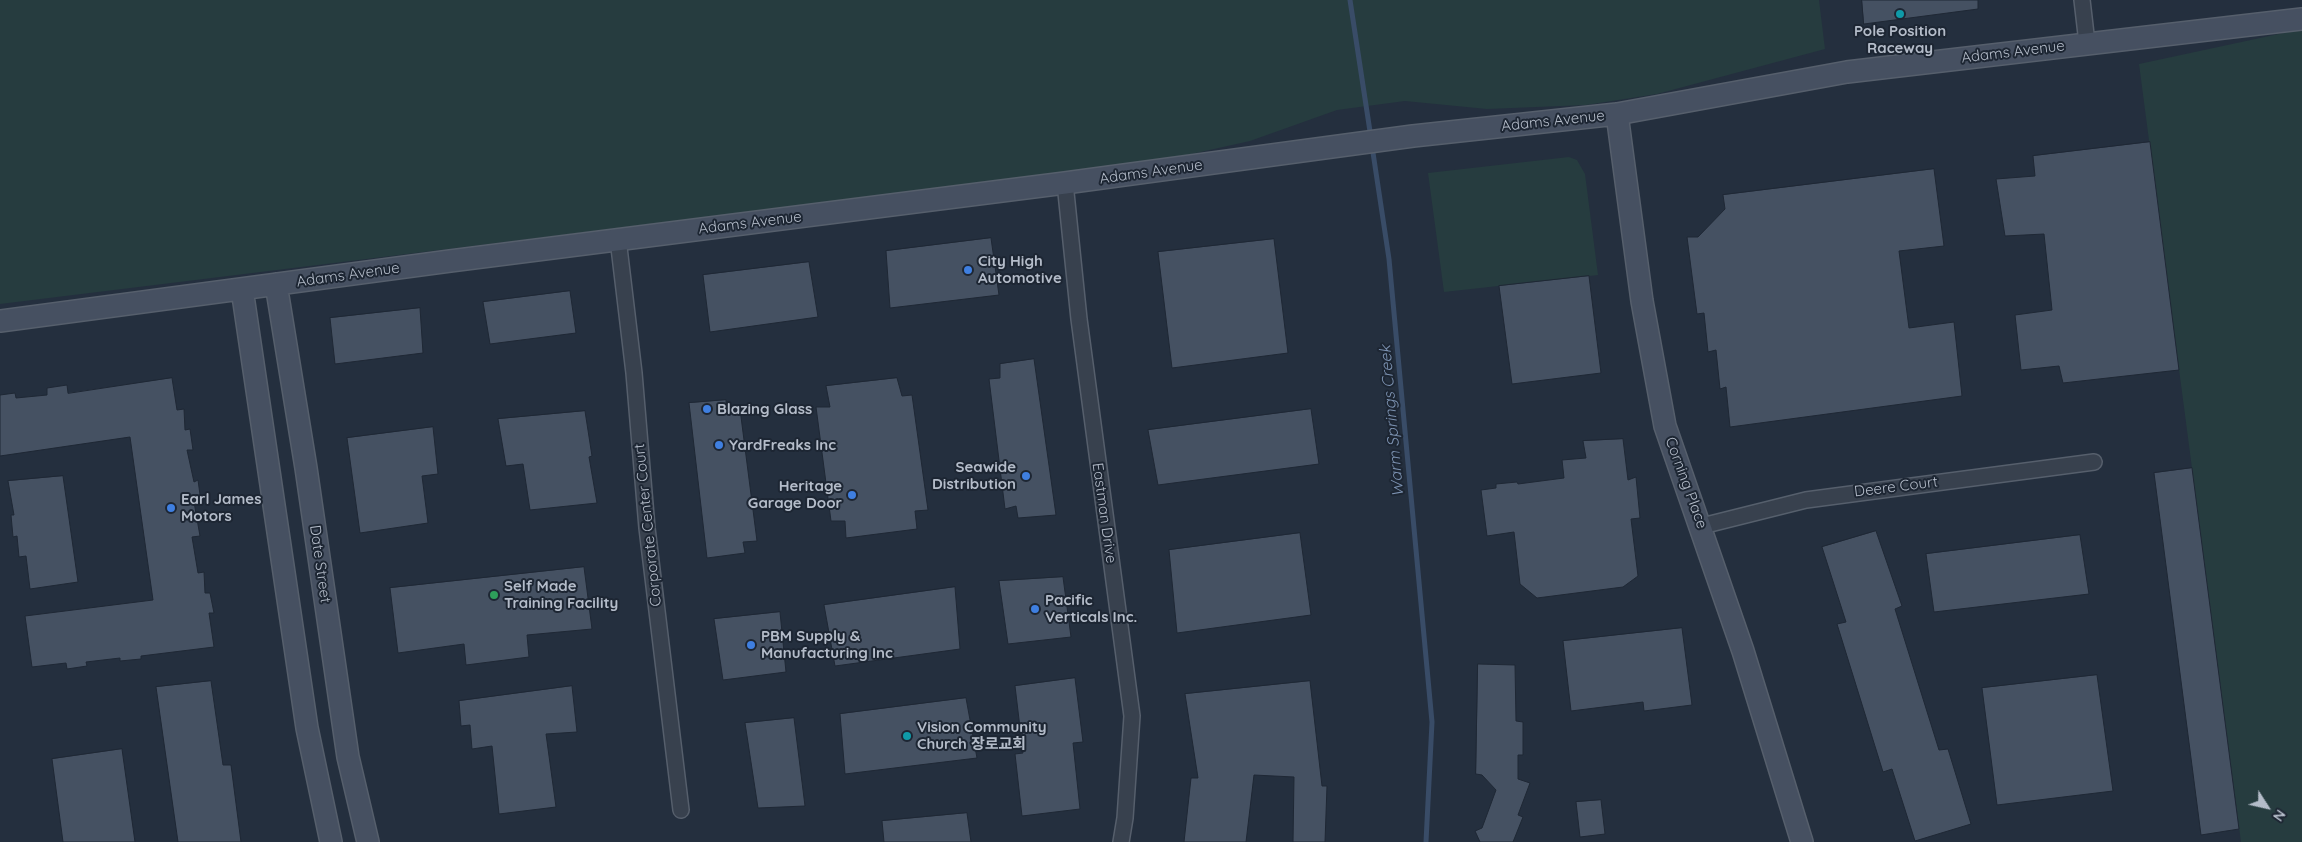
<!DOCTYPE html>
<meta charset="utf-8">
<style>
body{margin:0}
#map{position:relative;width:2302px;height:842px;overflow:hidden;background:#242f3e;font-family:Quicksand,sans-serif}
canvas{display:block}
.north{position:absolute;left:2242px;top:782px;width:50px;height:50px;-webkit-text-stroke:4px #1d2633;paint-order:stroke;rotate:125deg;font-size:14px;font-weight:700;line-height:20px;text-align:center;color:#b4bcc9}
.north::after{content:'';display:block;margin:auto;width:18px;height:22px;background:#b4bcc9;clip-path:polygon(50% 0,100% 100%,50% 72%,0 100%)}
</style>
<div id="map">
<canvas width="2302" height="842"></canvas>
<div class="north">N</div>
</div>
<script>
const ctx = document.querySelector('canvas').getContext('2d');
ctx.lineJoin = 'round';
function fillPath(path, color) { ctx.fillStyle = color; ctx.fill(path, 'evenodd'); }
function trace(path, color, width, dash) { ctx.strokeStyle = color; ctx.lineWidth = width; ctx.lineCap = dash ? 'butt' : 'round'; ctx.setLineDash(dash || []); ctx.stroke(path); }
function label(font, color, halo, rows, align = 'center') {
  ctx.font = font + ' Quicksand,"Noto Sans KR",sans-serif'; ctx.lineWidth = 4; ctx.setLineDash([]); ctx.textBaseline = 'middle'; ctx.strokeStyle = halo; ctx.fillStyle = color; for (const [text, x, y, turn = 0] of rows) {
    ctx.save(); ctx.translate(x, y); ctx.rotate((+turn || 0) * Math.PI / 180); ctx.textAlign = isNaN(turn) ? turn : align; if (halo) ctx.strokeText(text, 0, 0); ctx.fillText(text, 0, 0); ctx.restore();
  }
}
fillPath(new Path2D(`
 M0,0H1819L1825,49L1657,94L1586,105L1487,109L1405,101L1337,110L1250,141L1187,155L1026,178L0,304Z
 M2302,29V842H2241L2139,64Z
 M1569,157L1577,160L1585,174L1598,275L1444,292L1428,173Z`), '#263c3f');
trace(new Path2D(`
 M1350,0L1371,138
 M1372,146L1389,259L1432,722L1426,842`), '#394c67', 5);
const building = new Path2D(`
 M1862,0H1978V9L1864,24Z
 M2150,142L2179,370L2063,383L2059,366L2021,370L2015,315L2052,310L2044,234L2005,236L1996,179L2035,176L2033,156Z
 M1934,169L1944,246L1899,251L1909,328L1954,322L1962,396L1730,427L1726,387L1720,389L1716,350L1708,352L1704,313L1697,314L1687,237H1698L1725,209L1723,195Z
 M991,238L999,295L890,308L886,251Z
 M1274,239L1288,353L1172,368L1158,252Z
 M809,262L818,317L710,332L703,275Z
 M1589,276L1601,373L1512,384L1499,286Z
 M570,291L576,333L490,344L483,302Z
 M420,308L423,353L335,364L330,318Z
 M1034,359L1056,515L1018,518L1016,506L1005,509L989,379L1000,378V364Z
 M172,378L177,410L184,409L185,430L190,429L193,450H187L194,482L198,480L201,502H194L200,536L192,537L198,573L204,572L205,593H210L214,613H209L214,647L141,656V659L120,661V658L86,662L87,666L67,669L66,663L32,667L25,616L153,600L130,437L0,456V395L15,393L16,398L47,395V388L67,385L68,393Z
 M897,378L902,396L912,395L928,510L915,511L917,529L846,538L845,521H831L816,407H830L826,386Z
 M726,400V412L740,409L757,541L743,542L745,553L707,558L689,403Z
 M1311,409L1319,464L1158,485L1148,430Z
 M585,411L592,456L589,457L597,503L530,510L523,464L506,466L498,419Z
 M433,427L438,474L422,476L428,523L360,533L347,438Z
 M1623,439L1628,480L1636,477L1640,518L1631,519L1638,576L1623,587L1537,598L1520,584L1514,532L1487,536L1481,490L1496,488V484L1517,482L1518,484L1564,478L1562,460L1586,458L1583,441Z
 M2192,468L2239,829L2201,835L2154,473Z
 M63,476L78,582L30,589L26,556L19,557L17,536L13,537L11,515H14L8,481Z
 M1876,531L1902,606L1895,609L1939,750L1948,749L1971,824L1915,841L1892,769L1883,772L1837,624L1846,622L1822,547Z
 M1300,533L1311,615L1177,633L1169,550Z
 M2080,535L2089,594L1934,612L1926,554Z
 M584,567L592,629L527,635L529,657L466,665L464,644L398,653L390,588Z
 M1063,577L1071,637L1008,644L999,581Z
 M955,587L960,649L835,666L824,605Z
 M780,612L786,672L723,680L714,619Z
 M1682,628L1692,705L1644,711L1643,702L1571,711L1563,641Z
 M1478,664L1515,665L1516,721L1523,722V755H1518V779L1530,783L1518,815L1523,817L1513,842H1480L1475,831L1482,828L1496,790L1482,775L1476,774Z
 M2097,675L2113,791L1997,805L1982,688Z
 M1075,678L1083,742L1073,743L1080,809L1022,816L1015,754L1023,753L1015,686Z
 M211,681L223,765H231L241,842H178L156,687Z
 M1310,681L1322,786H1327L1325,842H1293L1294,777L1254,775L1246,842H1184L1191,778H1198L1185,694Z
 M572,686L577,732L546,734L556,807L499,814L492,746L472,749L470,725L461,726L459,701Z
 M966,698L977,758L845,774L840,714Z
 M794,718L805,806L758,808L745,723Z
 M122,749L135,842H63L52,759Z
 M1601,800L1605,834L1580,837L1576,802Z
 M967,813L971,842H884L882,821Z`);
fillPath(building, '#455162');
trace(building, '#1f2835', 1);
const street = new Path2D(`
 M2082,0L2087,43
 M1065,183L1079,319L1132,716L1125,818L1121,842
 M618,239L634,373L647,528L681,810
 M1702,526L1806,500L2094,462`);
const secondary = new Path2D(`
 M1617,114L1642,301L1665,426L1743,651L1802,842
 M276,284L306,468L348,757L368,842
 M242,289L307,728L331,842
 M0,321L450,261L1065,183L1413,136L1617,114L1847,72L2302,19`);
trace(street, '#565f6c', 18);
trace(secondary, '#565f6c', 24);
trace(street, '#38414e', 15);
trace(secondary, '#465061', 21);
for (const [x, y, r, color] of [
 [1900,14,5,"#0f9aa8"],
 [968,270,5,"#3f7fe0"],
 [707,409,5,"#3f7fe0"],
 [719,445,5,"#3f7fe0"],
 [1026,476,5,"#3f7fe0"],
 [852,495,5,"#3f7fe0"],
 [171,508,5,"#3f7fe0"],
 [494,595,5,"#2e9e5b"],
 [1035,609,5,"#3f7fe0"],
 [751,645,5,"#3f7fe0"],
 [907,736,5,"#0f9aa8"]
]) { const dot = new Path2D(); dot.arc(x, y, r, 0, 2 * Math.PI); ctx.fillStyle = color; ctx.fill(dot); trace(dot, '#1d2633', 2); }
label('bold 15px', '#b4bcc9', '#1d2633', [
 ["Pole Position",1900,31,"center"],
 ["Raceway",1900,48,"center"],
 ["City High",978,261],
 ["Automotive",978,278],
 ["Blazing Glass",717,409],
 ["YardFreaks Inc",729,445],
 ["Seawide",1016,467,"right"],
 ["Distribution",1016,484,"right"],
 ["Heritage",842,486,"right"],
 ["Garage Door",842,503,"right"],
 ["Earl James",181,499],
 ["Motors",181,516],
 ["Self Made",504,586],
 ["Training Facility",504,603],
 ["Pacific",1045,600],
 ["Verticals Inc.",1045,617],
 ["PBM Supply &",761,636],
 ["Manufacturing Inc",761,653],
 ["Vision Community",917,727],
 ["Church 장로교회",917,744]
], 'left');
label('15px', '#b4bcc9', '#1d2633', [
 ["Adams Avenue",2013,52,-7],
 ["Adams Avenue",1553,121,-6],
 ["Adams Avenue",1151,172,-8],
 ["Adams Avenue",750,223,-7],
 ["Adams Avenue",348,275,-8],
 ["Corning Place",1686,483,70],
 ["Deere Court",1896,487,-7],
 ["Eastman Drive",1104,513,82],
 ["Corporate Center Court",648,525,-96],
 ["Date Street",320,564,82]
]);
label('italic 16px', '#7c92b1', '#1d2633', [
 ["Warm Springs Creek",1392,421,-95]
]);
</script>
